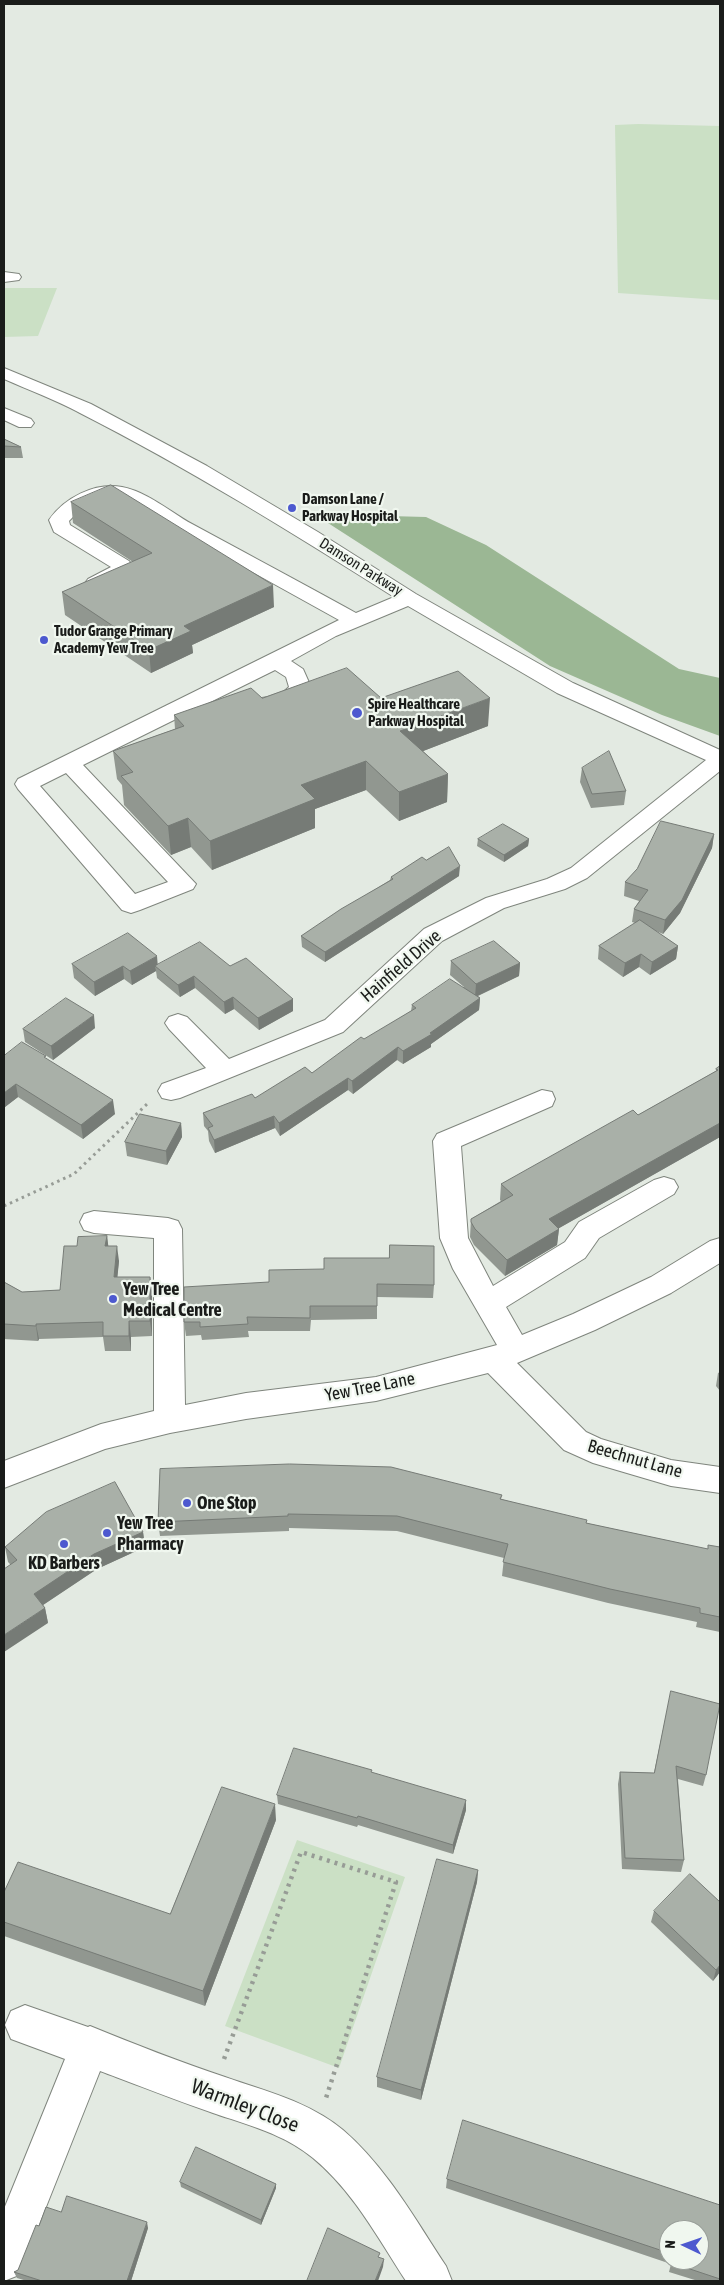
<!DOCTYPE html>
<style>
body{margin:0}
#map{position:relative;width:724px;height:2285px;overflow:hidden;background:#e3eae2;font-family:"Asap Condensed",sans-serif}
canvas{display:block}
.frame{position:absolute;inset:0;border:5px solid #1a1c1a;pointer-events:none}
.north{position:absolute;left:659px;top:2220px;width:50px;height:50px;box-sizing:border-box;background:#f0f7ef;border:1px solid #9a9f9a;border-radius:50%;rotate:273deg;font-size:14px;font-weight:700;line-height:20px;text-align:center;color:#1a1c1a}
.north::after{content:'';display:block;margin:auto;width:18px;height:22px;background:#4d59cf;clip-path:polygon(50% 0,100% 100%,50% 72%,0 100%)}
</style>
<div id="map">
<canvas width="724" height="2285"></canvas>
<div class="frame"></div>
<div class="north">N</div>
</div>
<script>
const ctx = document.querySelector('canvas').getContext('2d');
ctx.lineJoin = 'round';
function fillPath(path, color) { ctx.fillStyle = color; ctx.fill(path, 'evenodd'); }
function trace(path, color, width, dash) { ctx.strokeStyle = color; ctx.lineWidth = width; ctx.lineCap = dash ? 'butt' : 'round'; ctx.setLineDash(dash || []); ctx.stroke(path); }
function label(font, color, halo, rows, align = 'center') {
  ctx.font = font + ' "Asap Condensed",sans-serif'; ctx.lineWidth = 4.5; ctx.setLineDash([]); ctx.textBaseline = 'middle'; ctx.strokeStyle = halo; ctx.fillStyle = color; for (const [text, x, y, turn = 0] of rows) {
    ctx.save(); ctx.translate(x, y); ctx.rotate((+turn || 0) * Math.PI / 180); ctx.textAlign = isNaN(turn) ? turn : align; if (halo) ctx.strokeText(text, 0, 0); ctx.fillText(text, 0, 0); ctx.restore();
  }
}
fillPath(new Path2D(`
 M638,124L720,126V300L618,293L615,125Z
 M4,288H57L38,336L4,337Z
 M297,1840L405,1877L339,2068L225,2026Z`), '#cbe0c5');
fillPath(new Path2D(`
 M314,514L426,517L486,545L679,669L720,678V736L662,715L550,666Z`), '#9bb794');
const minor = new Path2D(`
 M4,272L19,274L21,277L19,280L4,282Z
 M4,368L91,404L207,466L318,532L416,594L573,683L720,750V771L587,878L565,889L504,908L442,941L343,1032L180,1098L171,1100L162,1098L158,1091L162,1084L206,1068L169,1029L165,1023L169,1017L178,1014L187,1017L229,1059L325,1020L424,929L486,898L547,879L571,868L706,760L557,693L408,606L336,636L291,661L303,669L311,687C300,703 282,713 262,708L259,703L262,698L280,695L289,687L286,677L275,670L83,765L196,884L193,889L140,910L131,913L122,910L18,789L15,784L18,779L339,620L119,498C99,496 82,507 69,521L70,525L129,561L134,568L131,572C118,579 103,591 88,587L85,583L88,579L111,567L54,532L49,520C64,498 95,482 122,487C148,492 170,512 192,524C247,554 302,583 356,613L394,597C291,532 188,468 80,413C56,400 29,390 4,379ZM66,773L168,882L135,894L40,786Z
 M4,408L31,419L34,423L31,427H19L4,420Z
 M542,1090L552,1092L555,1099L552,1106L461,1146L468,1238L493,1286L565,1242L579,1222L654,1180L664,1177L674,1180L678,1187L674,1194L599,1238L585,1258L506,1307L522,1335L573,1314L651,1277L710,1241L720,1238V1263L671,1293L595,1330L517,1363L586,1432L601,1439L671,1460L720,1467V1493L671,1486L593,1463L564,1450L488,1373L376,1401L246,1419L170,1433L105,1449L4,1488V1461L101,1424L154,1411V1238L94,1233L84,1230L80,1222L84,1214L94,1211L168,1218L178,1221L182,1229L185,1405L246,1393L376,1377L497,1345L453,1269L440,1238L433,1141L437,1134Z
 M25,2005L88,2027L90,2026C134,2044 180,2062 225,2077C265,2091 310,2102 343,2130C386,2167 415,2219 446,2266L452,2281H406C378,2238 353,2191 313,2158C284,2134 248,2125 213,2113C175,2100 138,2085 100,2071L19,2275L4,2281V2209L65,2059L11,2039L5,2025L11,2011Z`);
trace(minor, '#7f857d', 2);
trace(new Path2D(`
 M4,1206L74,1174L147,1104`), '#979c96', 3, [2.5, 4]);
trace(new Path2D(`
 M224,2059L301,1852L396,1882L326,2098`), '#979c96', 4.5, [3, 5]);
fillPath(minor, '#fff');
fillPath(new Path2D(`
 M4,439L21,447L23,458H4Z
 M71,502L274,607L192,645L193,653L151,673L65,615L62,592L133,562L73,523Z
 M262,698H381L488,726L423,751L448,774L447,802L399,821L366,790L315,809V828L212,870L191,847L171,855L124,805L122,785L117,779L113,751L175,729L174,715Z
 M582,768L626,791L624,805L591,808L580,782Z
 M714,834L712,848L680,913L663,934L656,931L678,946L676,959L650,975L639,967L623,977L598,959L599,946L635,923L632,922L634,909L639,901L624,896L625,882Z
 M478,839H529L528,846L504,862L477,846Z
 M426,860L459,876L325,962L302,947L301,936L390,880L391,877Z
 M451,961L520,963L519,976L478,996L480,998L479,1010L431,1044V1047L403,1064L397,1060L353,1094L348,1090L280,1136L275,1128L215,1153L209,1141L208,1131L204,1126L203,1113L255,1098L312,1073L411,1011L412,1005L464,987L450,975Z
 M72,964L230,966L293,999V1011L259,1030L234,1009L225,1014L195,988L180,997L157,978L156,971L132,985L124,979L95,996L74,978Z
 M95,1028L53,1060L25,1042L23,1029Z
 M4,1056L46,1059L115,1114L83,1139L18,1097L5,1107H4Z
 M720,1066V1137L559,1228L557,1245L505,1276L474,1245L470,1237L471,1219L501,1201L500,1200L501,1184L638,1115L716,1071V1069Z
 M181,1123L182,1137L167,1165L127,1156L125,1142Z
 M107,1236L108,1246L119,1261L117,1277H150L152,1292V1336L131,1337V1351H105L103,1337L39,1339L38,1341L4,1339V1282L22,1292L60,1290L77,1246Z
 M389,1258L434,1285L433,1298L377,1297V1319L311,1320L310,1331H248L249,1337L202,1340L201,1335L186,1336L184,1322L269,1282L324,1269Z
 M720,1372V1391L716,1386L718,1373Z
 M502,1495L501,1499L586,1523L707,1549L720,1547V1632L696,1627L697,1622L608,1603L502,1576L504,1558L397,1531L289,1528V1531L160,1536L158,1522Z
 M143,1532L145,1547L97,1569L43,1605L45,1608L48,1623L11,1565L8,1562L5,1547Z
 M671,1691L706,1775L703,1786L678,1779L684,1860L681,1872L622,1869L618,1784L620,1772L654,1773Z
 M372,1773L466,1810L453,1854L358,1825L357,1827L278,1804L277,1795Z
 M276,1820L205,2006L4,1936V1892L170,1914Z
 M478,1870L477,1882L421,2100L377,2087V2077Z
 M654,1911L720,1972L713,1981L651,1922Z
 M447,2179L720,2205V2281H698L669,2272L671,2264L446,2188ZM669,2230L699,2260H669Z
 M180,2182L276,2188L261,2225L181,2187Z
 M61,2212L148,2228L131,2281H27L17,2278L14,2272L18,2270L39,2226Z`), '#919790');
fillPath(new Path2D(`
 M273,585L274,607L192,645L193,653L151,673L149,650L184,626Z
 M490,698L488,726L400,760V731Z
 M366,761V790L315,809V828L212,870L210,841L301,785Z
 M448,774L447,802L399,821V792Z
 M188,818L191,847L171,855L168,826Z
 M714,834L712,848L680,913L663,934L665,920Z
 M529,839L528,846L504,862V855Z
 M460,866L459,876L325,962V952Z
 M678,946L676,959L650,975L652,962Z
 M641,954L639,967L623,977L625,963Z
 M157,956L158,968L155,966L156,971L132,985L130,971Z
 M520,963L519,976L475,997L476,984Z
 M123,966L124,979L95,996L94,982Z
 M194,976L195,988L180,997L178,985Z
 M233,997L234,1009L225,1014L224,1002Z
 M480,998L479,1010L431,1044V1047L403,1064V1051Z
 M293,999V1011L259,1030L258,1018Z
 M94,1015L95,1028L53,1060L51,1046Z
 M398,1047L397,1060L353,1094L352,1081Z
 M348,1078V1090L280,1136L279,1123Z
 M16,1084L18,1097L5,1107L4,1100V1093Z
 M113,1100L115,1114L83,1139L81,1125Z
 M274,1116L275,1128L215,1153L214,1140Z
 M181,1123L182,1137L167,1165L166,1151Z
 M720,1123V1137L547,1235L549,1219Z
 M559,1229L557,1245L505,1276L507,1260Z
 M107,1236L109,1251L105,1246Z
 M117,1246L119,1261L116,1292L114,1277Z
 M150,1277L152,1292V1336L150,1321Z
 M129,1321L131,1337V1351L129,1336Z
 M36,1324L39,1339L38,1341L36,1326Z
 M143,1532L145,1547L97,1569L37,1609L34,1594L94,1554Z
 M45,1608L48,1623L4,1652V1635Z
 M466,1800V1810L453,1854V1845Z
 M275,1804L276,1820L205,2006L203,1991Z
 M478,1870L477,1882L421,2100V2090Z
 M720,1965V1972L713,1981L716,1970Z
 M276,2184V2188L261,2225V2220Z
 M147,2222L148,2228L131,2281H127Z
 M384,2259L383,2267L378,2281H375Z`), '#767b76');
const building = new Path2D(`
 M4,439L21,447L4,446Z
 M111,485L273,585L184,626L191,631L149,650L62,592L152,553L71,502Z
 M347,668L381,698L458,671L490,698L400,731L448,774L399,792L366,761L301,785L315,799L210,841L188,818L168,826L121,776L133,772L113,751L184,726L174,715L251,688L262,698Z
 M609,751L626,791L592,794L582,768Z
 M661,821L714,834L682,900L665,920L634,909L648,890L625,882L637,869Z
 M503,824L529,839L504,855L478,839Z
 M449,847L460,866L325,952L301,936L341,909L393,879L391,877L422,857L426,860Z
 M640,920L678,946L652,962L641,954L625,963L599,946Z
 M128,933L157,956L130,971L123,966L94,982L72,964Z
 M494,941L520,963L476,984L451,961Z
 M200,942L230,966L246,958L293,999L258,1018L233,997L224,1002L194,976L178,985L155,966Z
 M450,979L480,998L430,1033L432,1034L403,1051L398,1047L352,1081L348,1078L279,1123L274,1116L214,1140L208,1128L213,1126L203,1113L252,1094L255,1098L305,1067L312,1073L361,1037L364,1039L416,1008L412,1005Z
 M66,998L94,1015L51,1046L23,1029Z
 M22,1042L46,1056L44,1057L113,1100L81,1125L16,1084L4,1093V1056Z
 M720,1066V1123L549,1219L559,1229L507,1260L475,1229L471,1222V1219L513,1195L501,1184L633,1110L638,1115L718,1070L716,1069Z
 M140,1114L181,1123L166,1151L125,1142Z
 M107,1236L105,1246H117L114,1277H150V1321H129V1336H103V1322L36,1324V1326L4,1324V1282L22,1292L60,1290L64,1246H77L78,1237Z
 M390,1245L434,1246V1285L377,1284V1306H310V1318L247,1317L248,1324L200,1327V1322H184V1287L269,1282V1270L324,1269V1258H389Z
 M290,1464L391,1467L502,1495L500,1499L587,1520L586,1523L708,1549V1545L720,1547V1617L700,1613V1608L610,1589L503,1562L508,1544L397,1516L288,1514V1516L158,1522L160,1469Z
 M115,1482L143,1532L94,1554L34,1594L45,1608L4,1635V1569L17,1560L5,1547L46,1512Z
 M671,1691L720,1704L706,1775L676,1766L684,1860L625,1858L620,1772L654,1773Z
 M294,1748L372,1770L371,1772L466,1800L453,1845L358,1816L357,1818L277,1795Z
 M222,1787L275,1804L203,1991L4,1922V1892L18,1862L170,1914Z
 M437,1859L478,1870L421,2090L377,2077Z
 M690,1874L720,1902V1965L716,1970L654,1911Z
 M463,2120L720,2205V2279L672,2263L673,2260H699V2230H669V2253L447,2179Z
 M196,2147L276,2184L261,2220L180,2182Z
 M67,2196L147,2222L127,2281H42L14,2272L18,2270L36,2225L39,2226L46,2207L61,2212Z
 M328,2228L380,2253L378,2257L384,2259L375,2281H307Z`);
fillPath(building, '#a9b0a8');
trace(building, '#767b76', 1);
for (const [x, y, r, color] of [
 [292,508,5,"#4d59cf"],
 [44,640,5,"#4d59cf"],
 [357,713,6,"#4d59cf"],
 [113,1299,5,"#4d59cf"],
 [187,1503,5,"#4d59cf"],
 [107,1533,5,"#4d59cf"],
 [64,1544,5,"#4d59cf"]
]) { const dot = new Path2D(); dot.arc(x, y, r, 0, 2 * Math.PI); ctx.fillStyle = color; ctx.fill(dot); trace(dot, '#f0f7ef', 2); }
label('bold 15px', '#1a1c1a', '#f0f7ef', [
 ["Damson Lane /",302,499],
 ["Parkway Hospital",302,516],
 ["Tudor Grange Primary",54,631],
 ["Academy Yew Tree",54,648],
 ["Spire Healthcare",368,704],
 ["Parkway Hospital",368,721]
], 'left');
label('15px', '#1a1c1a', '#f0f7ef', [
 ["Damson Parkway",361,567,32]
]);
label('18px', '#1a1c1a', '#f0f7ef', [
 ["Hainfield Drive",401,966,-41],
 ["Yew Tree Lane",370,1387,-11],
 ["Beechnut Lane",635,1459,16]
]);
label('bold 18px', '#1a1c1a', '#f0f7ef', [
 ["Yew Tree",123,1289],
 ["Medical Centre",123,1310],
 ["One Stop",197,1503],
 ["Yew Tree",117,1523],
 ["Pharmacy",117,1544],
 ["KD Barbers",64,1563,"center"]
], 'left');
label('21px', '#1a1c1a', '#f0f7ef', [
 ["Warmley Close",245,2106,21]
]);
</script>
